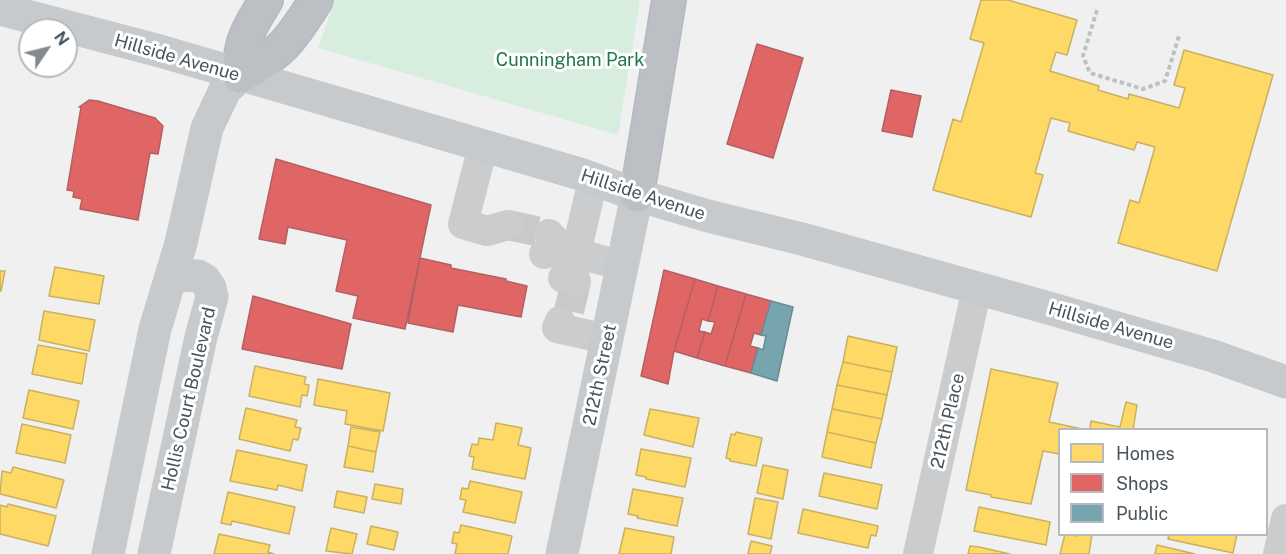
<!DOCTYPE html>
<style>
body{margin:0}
#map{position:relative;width:1286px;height:554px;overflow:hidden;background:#f1f0f0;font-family:"Public Sans",sans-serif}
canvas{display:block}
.legend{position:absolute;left:1058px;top:428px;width:210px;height:108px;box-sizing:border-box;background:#fff;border:2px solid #b6babe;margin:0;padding:8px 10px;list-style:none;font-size:18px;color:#49535c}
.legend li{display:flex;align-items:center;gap:12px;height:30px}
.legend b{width:30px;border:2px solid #b6babe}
.north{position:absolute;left:18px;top:18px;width:60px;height:60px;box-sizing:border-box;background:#fff;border:2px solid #b6babe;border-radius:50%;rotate:55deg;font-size:16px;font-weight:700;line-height:24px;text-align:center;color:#49535c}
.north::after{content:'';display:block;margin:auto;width:21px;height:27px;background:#848a90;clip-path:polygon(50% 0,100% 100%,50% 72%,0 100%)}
</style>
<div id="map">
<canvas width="1286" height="554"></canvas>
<ul class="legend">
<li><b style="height:16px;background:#ffd966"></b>Homes</li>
<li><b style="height:16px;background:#e06666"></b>Shops</li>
<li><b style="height:16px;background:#76a5af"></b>Public</li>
</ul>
<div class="north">N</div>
</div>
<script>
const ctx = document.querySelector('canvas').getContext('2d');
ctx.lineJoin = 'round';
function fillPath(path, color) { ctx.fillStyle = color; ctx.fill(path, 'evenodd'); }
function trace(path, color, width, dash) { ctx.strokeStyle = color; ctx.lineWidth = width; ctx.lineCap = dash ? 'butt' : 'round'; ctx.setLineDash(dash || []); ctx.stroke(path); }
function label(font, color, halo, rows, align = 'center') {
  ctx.font = font + ' "Public Sans",sans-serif'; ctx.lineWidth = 6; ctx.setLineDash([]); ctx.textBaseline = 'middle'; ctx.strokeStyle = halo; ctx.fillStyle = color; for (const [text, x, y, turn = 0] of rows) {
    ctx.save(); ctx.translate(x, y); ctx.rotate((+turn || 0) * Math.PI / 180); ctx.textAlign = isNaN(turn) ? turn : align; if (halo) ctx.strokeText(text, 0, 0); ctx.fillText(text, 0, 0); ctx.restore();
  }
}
fillPath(new Path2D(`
 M335,0H640L618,135L318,48Z`), '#d7eede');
const homes = new Path2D(`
 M981,0H1008L1077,20L1067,55L1056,52L1050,71L1099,86L1098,90L1128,99L1129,94L1179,108L1185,88L1174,85L1184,50L1273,75L1217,271L1118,243L1130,200L1139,203L1155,147L1137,142L1134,150L1068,131L1070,123L1051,118L1035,173L1043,175L1031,217L933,190L953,119L961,122L984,43L970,39Z
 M55,267L104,276L99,304L49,296Z
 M0,271H5L1,291H0Z
 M44,311L95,320L89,351L39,340Z
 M848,336L897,347L892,372L843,362Z
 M38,345L87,354L82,384L32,374Z
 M843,362L892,372L887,395L837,385Z
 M255,366L306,377L304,384L309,385L307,396L302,395L300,407L249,396Z
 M991,369L1058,383L1049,422L1087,430H1060V454L1043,451L1031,504L991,497V495L966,490Z
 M318,379L390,393L383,431L345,424L347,411L314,405Z
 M837,385L887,395L882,419L832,409Z
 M29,390L79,401L73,429L23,418Z
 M1126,402L1137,405L1133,430H1090L1091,421L1120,427Z
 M246,408L297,420L295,427L301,428L298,440L293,439L290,451L239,439Z
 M650,409L699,418L693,447L644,435Z
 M832,409L882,419L876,443L827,432Z
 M496,423L522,428L518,445L531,448L525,479L472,469L474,457L469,456L472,444L478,445L479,438L493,440Z
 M22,424L71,435L65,463L16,453Z
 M351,427L380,432L376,452L348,446Z
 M736,432L762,438L756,466L730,461V459L726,458L731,434L735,435Z
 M827,432L876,443L871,468L822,457Z
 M348,446L376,452L373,472L344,467Z
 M641,449L691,458L685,487L646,479V477L636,475Z
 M237,450L307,465L302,491L278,485L277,490L230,481Z
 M763,465L788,470L783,499L757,493Z
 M13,467L64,480L56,508L0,494L2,471L11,473Z
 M824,473L882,485L877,509L819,496Z
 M470,481L522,492L515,523L463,512L466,500L460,499L462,488L468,489Z
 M375,484L403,489L401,504L372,499Z
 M633,489L683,498L677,526L637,518L638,516L628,514Z
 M337,491L367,497L364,513L334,507Z
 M228,492L295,507L289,534L232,521L231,525L221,523Z
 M755,498L778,502L771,539L748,534Z
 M8,504L56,516L48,546L0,534V505L7,507Z
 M979,507L1050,522L1046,545L974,531Z
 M803,509L878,526L876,536L871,535L868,548L798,533Z
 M461,525L512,536L508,554H455L457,544L452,543L454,532L459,533Z
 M371,526L398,532L394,550L367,544Z
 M331,528L357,534L352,554L326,551Z
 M625,528L674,537L671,554H619Z
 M219,534L270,545L268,552L274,554H214Z
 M1065,534L1078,536V534H1092L1089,554H1060Z
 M1169,534H1237L1233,553L1168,539Z
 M751,541L772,546L770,554H748Z
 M1157,545L1195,554H1155Z
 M970,546L979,547L1010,554H968Z`);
fillPath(homes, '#ffd966');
trace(homes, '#c8b163', 1.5);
const shops = new Path2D(`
 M757,44L803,58L773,158L727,144Z
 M891,90L921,96L912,137L882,131Z
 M89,100L98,101L155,118L163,126L158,154L150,153L138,220L80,209L82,199L73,197L74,191L67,190L81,107H79Z
 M276,159L431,205L405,329L353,318L358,296L336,291L347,240L288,227L285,244L259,239Z
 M420,258L451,265V268L506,279V281L527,286L521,317L458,305L453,332L408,323Z
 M664,270L695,279L674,351L668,384L641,376Z
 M695,279L718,286L708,321L702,319L699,331L705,332L697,358L674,351Z
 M718,286L746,294L725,366L697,358L705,332L711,334L715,322L708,321Z
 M746,294L771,301L761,335L754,333L750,346L758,348L751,373L725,366Z
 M253,296L351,324L342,369L242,349Z`);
fillPath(shops, '#e06666');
trace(shops, '#b36063', 1.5);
const public = new Path2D(`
 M771,301L793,307L777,381L751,373L758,348L763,350L766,336L761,335Z`);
fillPath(public, '#76a5af');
trace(public, '#688c96', 1.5);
trace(new Path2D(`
 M508,225L549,234
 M569,311L576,282`), '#c7c9cb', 30, [30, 15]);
const highway = new Path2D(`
 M266,0C249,28 239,42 240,76C282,53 291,40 316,0
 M637,195L669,0`);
trace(highway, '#b6babf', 36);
trace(new Path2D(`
 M1097,10L1083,56L1090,73L1143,89L1165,81L1179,36`), '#b9c4c0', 4, [4.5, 3]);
trace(new Path2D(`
 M483,146L463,224L487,231L508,225
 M593,180L576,253L623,266
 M544,254L563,249L549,234
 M563,278L573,269L576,282
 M560,321L557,328L607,339
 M918,554L977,288
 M1278,554L1286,519`), '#cbccce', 30);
trace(new Path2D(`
 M0,9L160,51L580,174L637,195L708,216L802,239L1052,309L1213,356L1286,382
 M108,554L155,329L181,243L207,128L225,90L240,76
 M154,554L201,337L212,297L210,288L205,280L198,276L185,275L171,279
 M562,554L637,195`), '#c7cacc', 33);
trace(highway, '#bcc0c5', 33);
label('18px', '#49535c', '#fff', [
 ["Hillside Avenue",177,58,16],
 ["Hillside Avenue",643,195,18],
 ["Hillside Avenue",1111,326,16],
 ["212th Street",600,375,-78],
 ["Hollis Court Boulevard",189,399,-77],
 ["212th Place",948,421,-77]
]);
label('18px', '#1d7949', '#fff', [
 ["Cunningham Park",570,60]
]);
</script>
